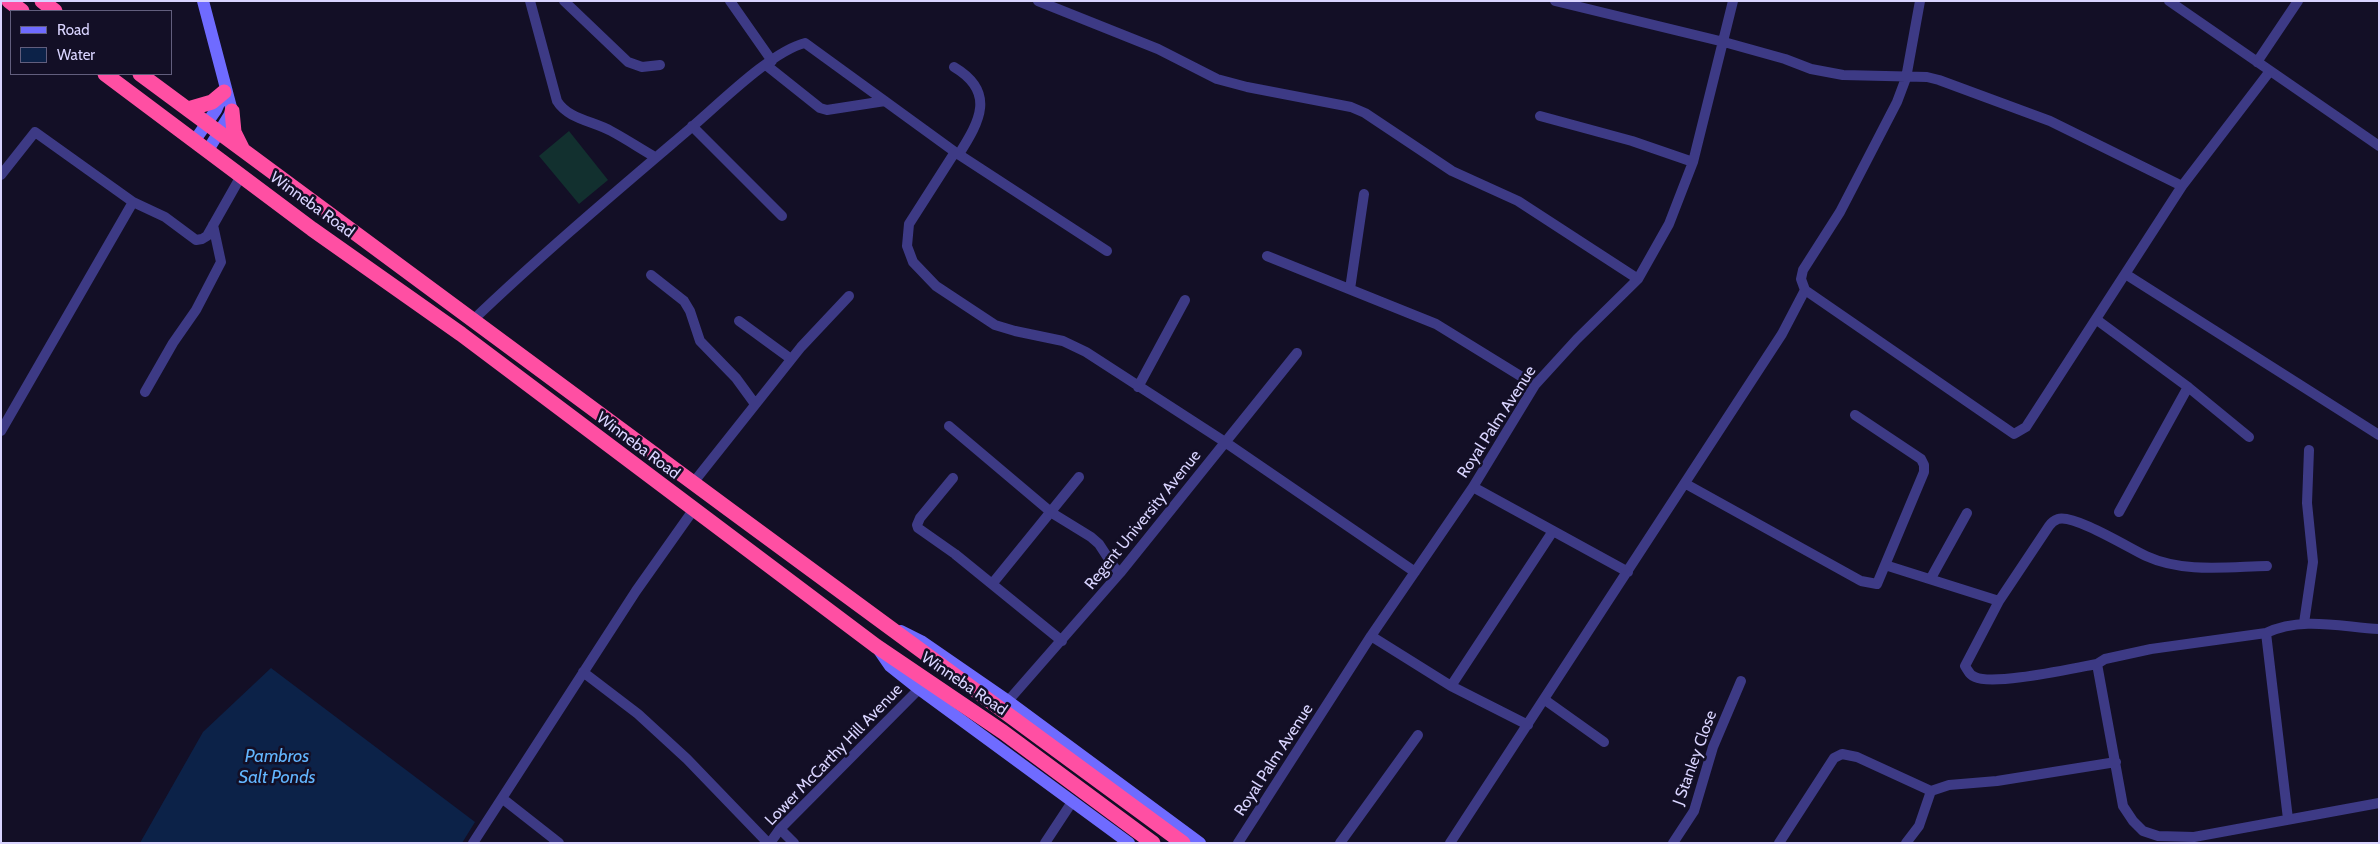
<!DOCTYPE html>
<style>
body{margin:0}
#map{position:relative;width:2380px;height:844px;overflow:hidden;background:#130f26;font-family:Cabin,sans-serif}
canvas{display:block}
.frame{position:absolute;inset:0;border:2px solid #d9d4ff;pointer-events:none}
.legend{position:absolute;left:10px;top:10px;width:162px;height:65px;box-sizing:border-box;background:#130f26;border:1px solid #625e7d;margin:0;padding:6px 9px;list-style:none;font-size:15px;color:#d9d4ff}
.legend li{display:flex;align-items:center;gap:10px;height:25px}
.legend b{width:25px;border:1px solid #625e7d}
</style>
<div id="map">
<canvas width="2380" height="844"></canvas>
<div class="frame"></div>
<ul class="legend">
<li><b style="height:6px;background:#6f6bff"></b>Road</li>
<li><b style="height:14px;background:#0c2248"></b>Water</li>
</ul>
</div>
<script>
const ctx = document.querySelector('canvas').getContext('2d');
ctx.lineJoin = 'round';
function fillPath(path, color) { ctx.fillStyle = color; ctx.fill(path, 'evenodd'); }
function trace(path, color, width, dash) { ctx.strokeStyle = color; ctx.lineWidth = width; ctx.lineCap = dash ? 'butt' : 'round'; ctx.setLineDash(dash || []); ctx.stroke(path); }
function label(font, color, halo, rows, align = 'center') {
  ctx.font = font + ' Cabin,sans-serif'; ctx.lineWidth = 5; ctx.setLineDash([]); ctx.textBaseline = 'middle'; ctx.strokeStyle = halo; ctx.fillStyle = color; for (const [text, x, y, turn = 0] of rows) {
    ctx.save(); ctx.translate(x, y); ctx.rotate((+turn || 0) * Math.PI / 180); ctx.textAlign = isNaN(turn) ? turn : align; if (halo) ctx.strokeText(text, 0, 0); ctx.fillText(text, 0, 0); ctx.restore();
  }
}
fillPath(new Path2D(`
 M569,131L608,180L579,204L539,156Z`), '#12302f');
fillPath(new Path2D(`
 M271,668L475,822L462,843H140L203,732Z`), '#0c2248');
trace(new Path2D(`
 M530,1L557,101C568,119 593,121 611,131C626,139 641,149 655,157
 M564,1L628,62L642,67L660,65
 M730,1L772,61
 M1038,1L1158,49L1217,79L1247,87L1351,107L1365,113L1452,171L1518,201L1638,279
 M1555,1L1724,42L1785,59L1811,69L1843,75L1927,77L1939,80L2050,121L2182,186
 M1920,1L1906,78L1897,102L1840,212L1803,270L1801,279L1805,290L2014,434L2026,427L2182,186L2270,71
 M2169,1L2379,146
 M2257,62L2298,1
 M766,65L820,108L827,110L885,101
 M954,67C996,92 980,121 959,154
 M1540,116L1632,141L1693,162
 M692,126L782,216
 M955,152L909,224L907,246L913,262L936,286L995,325L1015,331L1063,341L1086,352L1225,442L1415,572
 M1,175L35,132L133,202L165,217L196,240L202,239L207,236L241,176
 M1267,256L1436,324L1535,385
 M651,275L684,301L690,311L700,341L736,378L755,404
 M2127,275L2379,435
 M1350,289L1364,194
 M2097,320L2188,387L2249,437
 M472,321C543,253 618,190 693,126C720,103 772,51 805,43L955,152L1107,251
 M739,321L791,359
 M1138,387L1185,300
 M145,392L173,343L196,310L221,262L213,225
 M1855,415L1921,459L1924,465V472L1885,565
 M949,426L1052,513L1091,537L1099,544L1114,567L1120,573
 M1,431L133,202
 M953,478L920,518L917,525L918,528L955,554L1062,641
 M693,483L801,347L849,296
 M1686,484L1861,581L1877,584L1885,565L1999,601
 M1473,487L1628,572
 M2119,512L2188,387
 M2267,566C2226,567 2183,573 2146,556C2129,548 2074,514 2058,519C2055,520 2051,523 2049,526L1999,601L1965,666C1968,670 1969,675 1975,677C1994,686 2073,668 2097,664L2105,659L2151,649L2266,633C2302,616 2341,627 2379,629
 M1931,578L1967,513
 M992,584L1079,477
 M2304,623L2313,562L2307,503L2309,450
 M2266,633L2288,819
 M1371,636L1451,686L1528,725
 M2097,664L2123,806L2133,821L2143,831L2158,836L2194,837L2379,803
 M583,672L638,714L687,759L768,843
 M1451,686L1553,531
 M1545,700L1604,742
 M1008,701L1120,573L1297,353
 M503,799L559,843
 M780,829L794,843
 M473,843L636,591L694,509
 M770,843L780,829L919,689
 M1045,843L1072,802
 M1238,843L1371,636L1473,487L1535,385L1577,339L1638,279L1669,224L1693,162L1733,1
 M1340,843L1418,735
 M1450,843L1782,334L1805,290
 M1673,843L1694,811L1713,747L1741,681
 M1779,843L1834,758L1842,754L1857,757L1931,791L1949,785L1997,781L2116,762
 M1906,843L1919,826L1931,791`), '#3d3a85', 10);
trace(new Path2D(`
 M203,1L232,111L208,150
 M195,140L216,110L224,92
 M901,631L921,641L1008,701L1200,843
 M879,650L890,666L919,689L1129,843`), '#6f6bff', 12);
trace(new Path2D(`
 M9,1L22,11
 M42,1L55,11
 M105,74L312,229L461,334L876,646L1003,732L1153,843
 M140,74C488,331 834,588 1183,843
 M188,109L212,102L224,92
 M232,111L234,132L242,148`), '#ff4fa3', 15);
label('16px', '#d9d4ff', '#130f26', [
 ["Winneba Road",312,205,36],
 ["Royal Palm Avenue",1497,422,-57],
 ["Winneba Road",638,446,37],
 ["Regent University Avenue",1143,520,-51],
 ["Winneba Road",964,684,34],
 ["Lower McCarthy Hill Avenue",834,755,-46],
 ["J Stanley Close",1695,758,-70],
 ["Royal Palm Avenue",1274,760,-57]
]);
label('italic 18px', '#62b6ff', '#130f26', [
 ["Pambros",277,757],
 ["Salt Ponds",277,778]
]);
</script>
